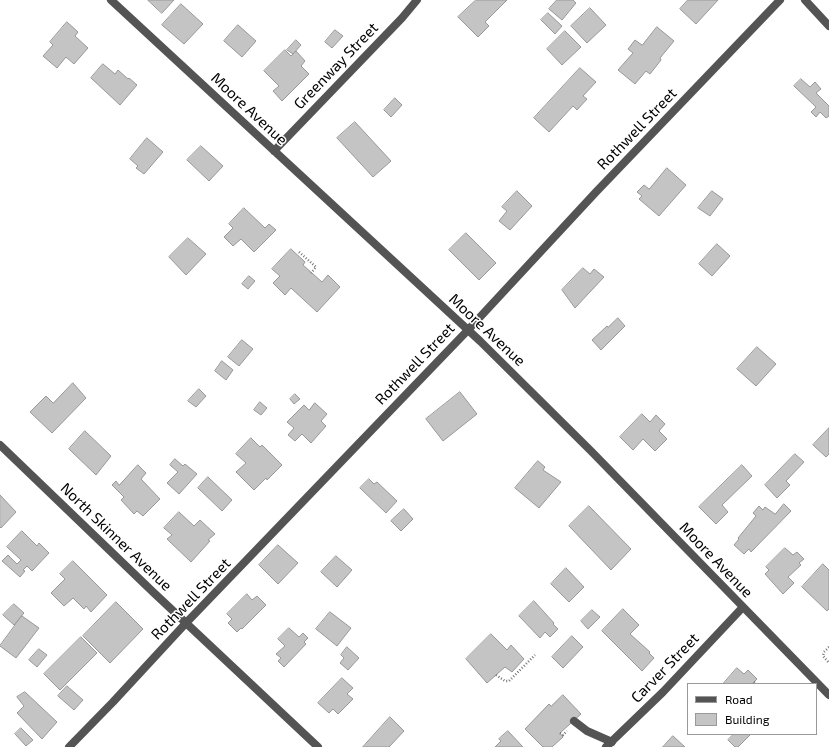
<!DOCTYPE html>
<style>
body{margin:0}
#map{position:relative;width:829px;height:747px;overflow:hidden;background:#fff;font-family:"Exo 2",sans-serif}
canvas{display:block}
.legend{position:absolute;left:687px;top:683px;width:130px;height:52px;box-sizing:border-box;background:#fff;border:1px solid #999;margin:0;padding:5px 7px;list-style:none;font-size:12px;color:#000}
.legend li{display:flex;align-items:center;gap:8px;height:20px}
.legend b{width:20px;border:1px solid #999}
</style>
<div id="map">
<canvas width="829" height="747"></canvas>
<ul class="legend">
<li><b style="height:5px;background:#545454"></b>Road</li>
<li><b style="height:11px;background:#c4c4c4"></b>Building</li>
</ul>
</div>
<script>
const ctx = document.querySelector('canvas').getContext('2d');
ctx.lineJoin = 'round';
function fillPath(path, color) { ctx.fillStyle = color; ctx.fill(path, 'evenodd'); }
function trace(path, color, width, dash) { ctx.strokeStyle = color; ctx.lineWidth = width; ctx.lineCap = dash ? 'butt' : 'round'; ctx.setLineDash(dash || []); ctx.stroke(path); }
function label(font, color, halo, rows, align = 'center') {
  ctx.font = font + ' "Exo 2",sans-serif'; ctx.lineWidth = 3; ctx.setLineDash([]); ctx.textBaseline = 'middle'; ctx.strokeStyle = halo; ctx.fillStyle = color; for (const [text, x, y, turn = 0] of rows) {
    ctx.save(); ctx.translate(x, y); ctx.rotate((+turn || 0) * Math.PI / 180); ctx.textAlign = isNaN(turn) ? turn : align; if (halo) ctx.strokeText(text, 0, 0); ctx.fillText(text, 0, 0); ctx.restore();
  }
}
const building = new Path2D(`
 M148,0H174L162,13Z
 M476,0H507L485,22L489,26L478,37L458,17Z
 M557,0H573L576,3L562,20L549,9Z
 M688,0H718L696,24L680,9Z
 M181,4L203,24L184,44L162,25Z
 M590,8L606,25L587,43L571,26Z
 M548,13L562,26L555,34L541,20Z
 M67,22L78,32L75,36L88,48L74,64L66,57L57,68L43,56L53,45L50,42Z
 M238,25L256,41L242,57L224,41Z
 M657,27L674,41L660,58L661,60L650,74L646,71L635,84L618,70L633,53L628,49L635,40L642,45Z
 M335,30L343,36L332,48L325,42Z
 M565,31L581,47L562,65L547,49Z
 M296,40L301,45L293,54L287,50Z
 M285,50L291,56L296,51L305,61L301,66L309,74L282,101L273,91L279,86L264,71Z
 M103,64L115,74L118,70L128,79L129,78L137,85L120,105L91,78Z
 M580,68L596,82L583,96L587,99L577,110L573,106L549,132L534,118Z
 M801,79L810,87L815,82L821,89L816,93L829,106V116L826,118L820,112L816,117L811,112L816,107L794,86Z
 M395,98L402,105L391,117L384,110Z
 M355,122L391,161L373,177L337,138Z
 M147,138L163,152L144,174L136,168L138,166L130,159Z
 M201,146L223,166L209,181L187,160Z
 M667,168L686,185L659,216L639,199L642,196L637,192L644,185L649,189Z
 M517,191L532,206L510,230L499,221L507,211L502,207Z
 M712,191L723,199L710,216L698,208Z
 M244,208L265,228L269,224L276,230L254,252L241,239L233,246L224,237L233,228L229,224Z
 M466,233L496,263L479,280L449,250Z
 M188,238L206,254L186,275L169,257Z
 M717,244L730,256L712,276L699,264Z
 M291,249L305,262L303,265L322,282L328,275L340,287L317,312L291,288L285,295L273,283L280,276L272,269Z
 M583,268L590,274L594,269L604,277L575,308L562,290Z
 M249,276L255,281L248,289L242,284Z
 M618,318L625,326L601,350L592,340L607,326L608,327Z
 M242,340L253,349L239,366L228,357Z
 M757,347L776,364L756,386L737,369Z
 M222,361L233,370L226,380L215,371Z
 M73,383L86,398L52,433L30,412L46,396L53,403Z
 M199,389L206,396L196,407L188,401Z
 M460,392L477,414L443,441L426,419Z
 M295,394L300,399L294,404L290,399Z
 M260,402L267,408L261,415L254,410Z
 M315,403L327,414L321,421L326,426L311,443L302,434L295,441L288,435L294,428L287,422L304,405L309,410Z
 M642,414L650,422L656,415L665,424L659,431L667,439L655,451L643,439L633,450L620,437Z
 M829,428V454L826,457L813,445Z
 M85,431L111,456L96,475L69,449Z
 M251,438L260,447L262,445L282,465L267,480L266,478L254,490L236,472L246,463L236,454Z
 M795,454L804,462L786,481L790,485L777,498L765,485Z
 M175,459L183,466L185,464L197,474L179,494L167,483L178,472L170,465Z
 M538,461L545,467L543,470L561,482L539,508L515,488Z
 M138,465L146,473L141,479L160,499L143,516L137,511L134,514L121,500L124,497L112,485L116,481L119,485Z
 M742,465L752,476L722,505L728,512L716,524L699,507Z
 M208,477L232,500L222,511L198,488Z
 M369,479L374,484L377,482L397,501L386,513L360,488Z
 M0,495L16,512L1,528L0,527Z
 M784,504L791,511L751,552L749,549L744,554L734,545L739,539L738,538L756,516L753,513L759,506L763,510L765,507L775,514Z
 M589,506L631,549L611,570L569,526Z
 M404,509L413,519L401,531L391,521Z
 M179,512L194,526L200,520L215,534L208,540L210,541L191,562L167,539L172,535L164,528Z
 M22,531L37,546L39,543L49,553L32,571L27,566L23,570L25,571L20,577L2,561L8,555L17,564L21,560L7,547Z
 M278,545L298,563L278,584L259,565Z
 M785,548L793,555L797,552L804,559L799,563L801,565L788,577L794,583L783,594L765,574L769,570L766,567Z
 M336,556L352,570L337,587L321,572Z
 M73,561L107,595L91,612L86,606L84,609L73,598L64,606L51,593L65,579L60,574Z
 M823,564L829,570V609L827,611L802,587Z
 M566,568L584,587L569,602L551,584Z
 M247,594L252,600L257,596L266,605L242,629L241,628L237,632L228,623L232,619L227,614Z
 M534,601L554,623L553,624L558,629L550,637L545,632L540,638L519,616Z
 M116,602L143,629L110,663L83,636Z
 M14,604L24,613L14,625L3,615Z
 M623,609L639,625L630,634L650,652L649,653L654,658L642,671L602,631Z
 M592,610L600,617L588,629L581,621Z
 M330,612L351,628L337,646L316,629Z
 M22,616L39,628L16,658L0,646Z
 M289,628L299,637L303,633L308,638L304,642L306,644L284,667L278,661L281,658L276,654L285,646L278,639Z
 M491,634L507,650L511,645L524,659L512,672L505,667L487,683L466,659Z
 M572,636L583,647L563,668L552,657Z
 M81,637L97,653L60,690L44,674Z
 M347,647L359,658L348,670L340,663L344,658L341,655Z
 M39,649L47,655L37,667L29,660Z
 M737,668L744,674L748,670L757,679L753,683L754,684H723Z
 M342,678L353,688L347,694L353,699L338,714L333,709L329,713L318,703Z
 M67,686L83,700L74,710L58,696Z
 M25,692L57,722L42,739L17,713L24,706L17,697Z
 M563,695L581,714L560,733L563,737L552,747H543L525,729L549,704L551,706Z
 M390,717L404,731L389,747H363Z
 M21,728L33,740L26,746L15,734Z
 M508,731L523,747H495L501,741L499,739Z
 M734,734H751L738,747H735L728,740Z
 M673,736L685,747H663Z`);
fillPath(building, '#c4c4c4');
trace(building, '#989898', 1);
trace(new Path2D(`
 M299,252L316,267L311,273
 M829,647L824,652L823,656L829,663
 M496,675L505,681H509L535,655
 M754,682L756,684
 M560,733L563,735L567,731`), '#767676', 2.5, [1, 2]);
trace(new Path2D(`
 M574,721L587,731L612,742`), '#545454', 8);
trace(new Path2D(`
 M111,0L480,341L591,451L829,695
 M805,0L829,26
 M274,151L402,18L417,0
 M0,445L153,592L318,747
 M69,747L113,702L186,623L468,330L596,192L780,0
 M606,747L663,692L743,607`), '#545454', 8);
label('15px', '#000', '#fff', [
 ["Greenway Street",336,66,-46],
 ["Moore Avenue",249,109,43],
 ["Rothwell Street",637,129,-46],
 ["Moore Avenue",487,330,43],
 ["Rothwell Street",415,364,-46],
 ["North Skinner Avenue",116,537,44],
 ["Moore Avenue",716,560,46],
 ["Rothwell Street",191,599,-46],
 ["Carver Street",665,668,-46]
]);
</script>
